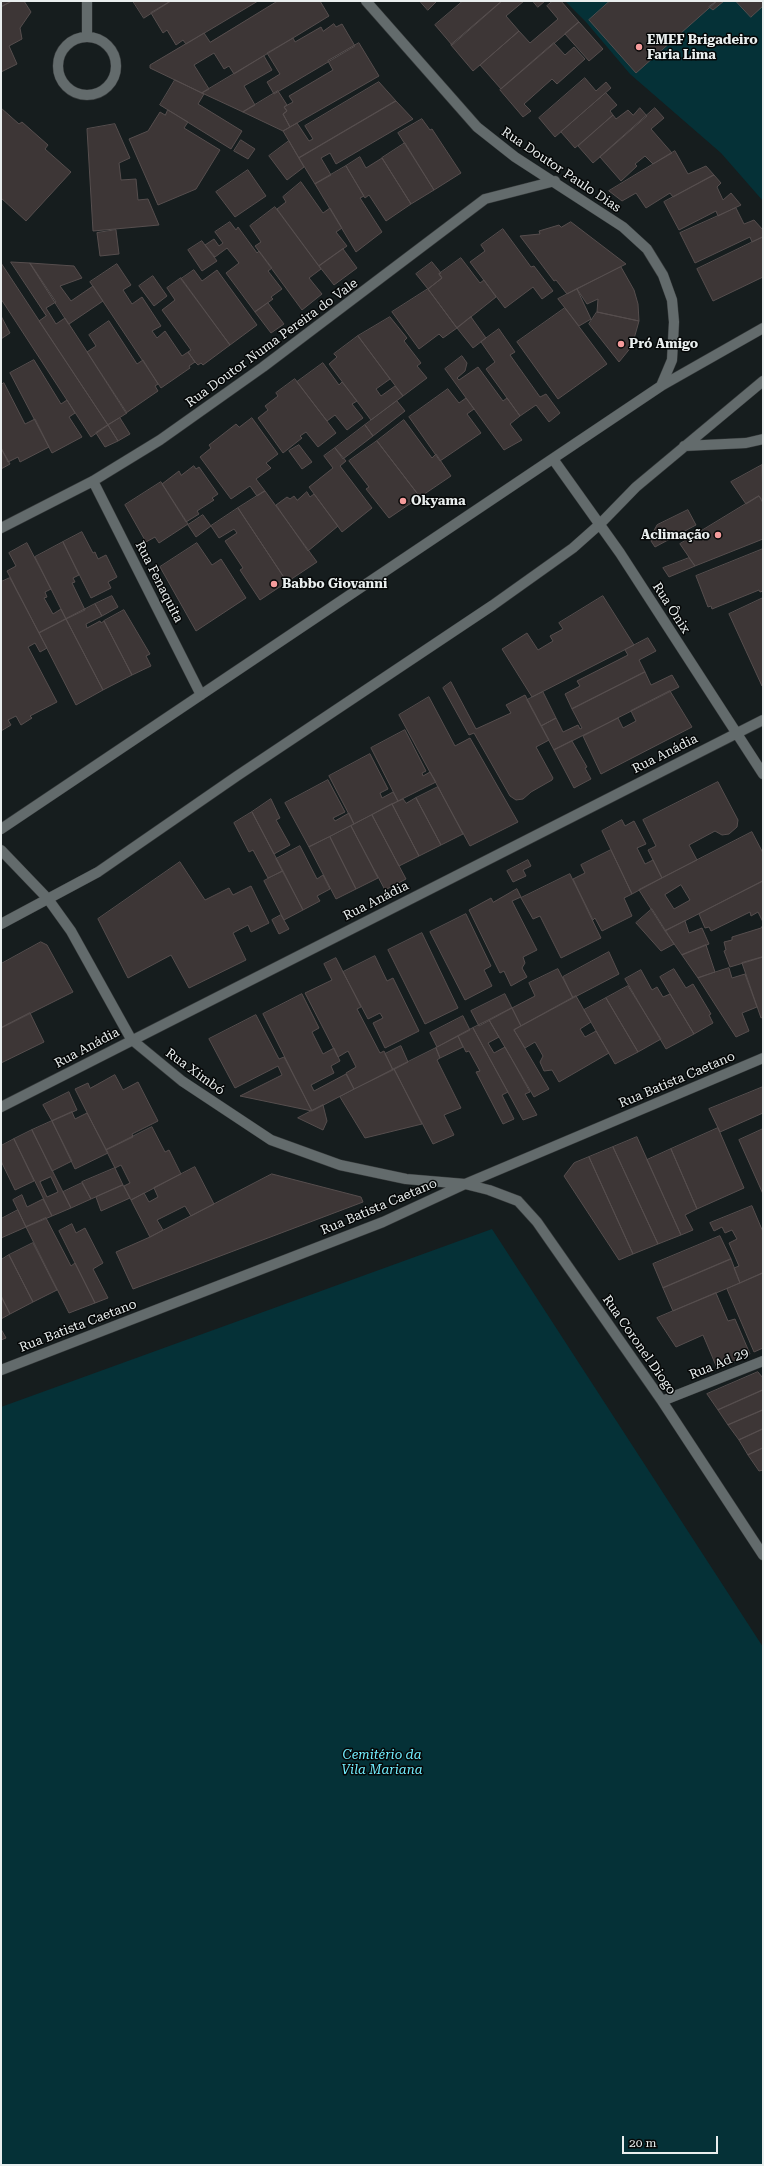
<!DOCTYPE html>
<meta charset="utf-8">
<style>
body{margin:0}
#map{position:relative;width:764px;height:2166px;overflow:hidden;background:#161d1e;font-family:"Roboto Serif",serif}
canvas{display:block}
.frame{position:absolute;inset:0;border:2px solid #e9eeee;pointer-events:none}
.scale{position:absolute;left:622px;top:2136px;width:96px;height:18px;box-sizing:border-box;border:2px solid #e9eeee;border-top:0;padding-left:5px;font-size:12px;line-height:14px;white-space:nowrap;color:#e9eeee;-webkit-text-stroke:3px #050707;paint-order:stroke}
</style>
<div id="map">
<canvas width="764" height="2166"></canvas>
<div class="frame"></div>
<div class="scale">20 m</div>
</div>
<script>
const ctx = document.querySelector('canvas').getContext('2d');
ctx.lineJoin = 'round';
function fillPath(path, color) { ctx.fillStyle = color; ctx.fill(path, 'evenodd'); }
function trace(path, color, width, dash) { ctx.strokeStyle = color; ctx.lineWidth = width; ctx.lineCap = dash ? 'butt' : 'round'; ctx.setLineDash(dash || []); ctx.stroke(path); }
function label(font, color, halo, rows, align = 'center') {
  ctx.font = font + ' "Roboto Serif",serif'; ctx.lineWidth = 3; ctx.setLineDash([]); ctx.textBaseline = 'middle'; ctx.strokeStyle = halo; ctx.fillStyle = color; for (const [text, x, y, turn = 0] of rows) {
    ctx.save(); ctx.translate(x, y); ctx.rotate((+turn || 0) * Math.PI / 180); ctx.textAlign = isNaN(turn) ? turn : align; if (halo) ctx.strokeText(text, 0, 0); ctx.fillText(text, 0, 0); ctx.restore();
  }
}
fillPath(new Path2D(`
 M565,1H763V201L721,153L630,74L586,22Z
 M492,1229L763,1647V2165H1V1407Z`), '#053137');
const building = new Path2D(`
 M1,1H12L1,7Z
 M12,1H24L31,12L20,28L22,39L9,46L17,64L1,72V7Z
 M133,1H171L144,18Z
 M171,1H258L186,44L183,40L176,45L167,30L163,33L151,13Z
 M278,1H320L329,16L234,74L229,66L224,69L214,53L194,65L209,89L202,93L150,68V65L204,33L210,42Z
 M420,1H437L428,10Z
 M463,1H502L452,45L435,25Z
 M502,1H524L506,16L519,31L473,71L451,45Z
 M533,1H545L538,7Z
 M553,1H561L579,22L501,89L480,65L519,31L530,43L558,19L547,6Z
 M610,1H717L636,73L589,20Z
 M717,1H724L713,10L709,7Z
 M736,1H763V6L751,17Z
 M579,22L603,49L589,61L565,34Z
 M334,24L336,27L342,24L355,46L274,94L267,82L280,74L267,53L293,38L295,42L321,27L323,31Z
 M359,43L379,76L290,127L283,114L287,111L284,107L293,102L289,96L333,70L328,61Z
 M554,43L565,55L574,47L585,59L557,84L552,79L524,104L531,111L523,117L500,90Z
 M264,56L272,70L244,86L255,105L243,112L202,93Z
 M585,78L596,91L606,82L611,88L555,137L539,118Z
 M175,80L204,94L198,104L242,131L231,149L160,105Z
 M379,82L396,101L299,158L283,131L297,123L309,141L313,139L305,126Z
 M278,91L287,105L284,107L287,111L283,114L290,127L283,131L243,112Z
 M606,93L617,105L610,111L613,115L575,148L561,132Z
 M396,101L413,119L336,164L330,153L321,158L331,175L315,184L299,158Z
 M1,108L19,124L22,122L48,145L45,149L71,172L26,221L1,198Z
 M640,108L647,116L593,163L578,146L613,115L616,119L628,110L633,115Z
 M655,108L664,118L651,129L672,153L653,164L645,156L635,164L637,166L621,181L600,157Z
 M168,110L188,122L184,128L220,150L196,189L158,205L129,139L148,131L160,112L165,115Z
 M422,119L430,130L432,129L461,173L434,190L398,133Z
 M115,124L130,158L119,163L121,180L136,179L138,200L148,199L159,225L93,231L87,129Z
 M241,140L255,149L248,159L234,151Z
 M289,141L304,167L287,180L269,156Z
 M405,143L434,190L411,204L382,158Z
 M675,151L688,174L706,166L714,175L673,197L670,193L646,208L636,193L622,201L609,191Z
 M360,157L366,168L382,158L411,204L386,221L369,195L365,198L346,166Z
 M346,166L364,196L360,198L382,232L356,252L315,184Z
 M248,170L266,196L235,217L216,192Z
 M714,175L721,183L717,187L723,200L731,193L741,205L718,216L716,211L679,230L664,202Z
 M301,182L323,213L330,208L342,228L336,232L347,246L319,266L277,209L286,202L283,197Z
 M275,207L321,269L309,278L322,294L302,310L255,246L261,242L250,226Z
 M736,208L744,224L754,220L763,230V237L752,242L750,237L695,263L680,233Z
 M230,222L236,230L238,227L257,253L259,251L272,268L268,271L282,289L271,297L273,299L255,312L226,273L239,263L227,248L215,257L205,245L214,239L219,246L223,243L215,232Z
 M571,222L626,264L567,294L556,280L554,281L520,236L540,234L539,231L559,225L561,227Z
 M503,229L531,267L534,266L553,291L542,299L533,287L505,308L470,262L485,251L481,245Z
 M116,230L119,254L100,256L97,233Z
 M763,237V277L713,301L697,269Z
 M202,241L217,261L202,271L188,250Z
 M343,249L357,268L334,285L319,266Z
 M461,258L480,283L484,280L496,297L457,328L428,289L442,278L439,274Z
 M11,262L30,263L56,302L46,308L56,324L65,318L127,413L108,425L39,321L46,316Z
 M432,262L441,273L439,274L442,278L428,289L416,274Z
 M1,263L108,425L91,437L1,299Z
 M30,263L74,266L82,278L60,286L71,301L93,286L103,301L69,324Z
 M117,264L131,285L123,290L132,304L142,297L161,326L152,331L157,338L165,331L182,356L188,352L195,362L189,366L190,368L161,388L90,282Z
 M621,267L634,290L638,304L639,321L597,312L598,299L587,304L577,289Z
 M194,270L202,281L217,270L257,325L230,345L181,279Z
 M153,276L167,296L154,306L139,286Z
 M181,278L230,345L203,365L201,363L198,365L195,362L188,352L191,350L162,310L175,300L167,288Z
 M428,289L457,328L443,338L439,334L419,349L392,312Z
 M577,289L591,319L579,326L558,299Z
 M268,303L284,324L271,333L255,312Z
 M565,308L607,364L558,399L517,342Z
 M597,312L639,321L632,346L619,362L589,324Z
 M1,316L10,333L1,339Z
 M390,317L407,338L404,341L421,363L417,366L427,378L403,396L358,336Z
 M471,317L486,338L473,348L457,328Z
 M109,321L137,364L143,360L158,384L155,386L158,391L126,413L87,352L96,346L89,335Z
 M499,329L515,352L510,355L540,397L546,394L560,413L549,422L536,405L520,416L486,369L495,362L481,342Z
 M358,336L390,379L376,389L381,396L395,386L403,396L371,420L329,364L337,357L334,354Z
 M462,356L467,363L465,371L457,378L459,380L478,367L503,401L507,398L520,416L510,424L522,440L504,450L445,369Z
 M34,360L61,404L67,400L75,413L69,417L82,437L52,453L10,373Z
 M323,363L339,385L342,382L357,401L352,404L363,418L347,430L335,415L327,421L297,382Z
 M295,379L336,433L318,447L306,432L300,436L302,438L283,453L258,418L268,410L265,406L278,396L276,393Z
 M4,383L25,424L35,419L49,447L20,462L18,457L8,462L1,448V385Z
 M448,389L459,403L466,398L474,409L467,414L481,433L440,461L409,417Z
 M397,401L405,411L373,436L365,425Z
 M120,418L130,434L118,441L108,425Z
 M252,418L278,454L266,463L271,468L256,479L265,491L257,496L250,486L231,499L200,457L211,448L209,445L236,424L239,427Z
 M404,420L432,458L436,454L451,476L420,497L377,441Z
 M108,425L118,441L105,447L96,433Z
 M365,425L373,436L343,459L335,448Z
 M377,441L420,497L389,518L366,489L369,487L349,461Z
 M299,445L312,462L302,469L289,451Z
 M1,448L10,464L1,469Z
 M335,448L346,461L340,466L372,508L342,532L309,487L333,468L324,456Z
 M762,465L763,501L759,496L746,504L731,482Z
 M194,466L196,469L199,467L218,494L212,498L214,500L197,511L199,514L186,522L162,484L179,471L181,475Z
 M161,482L188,524L159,543L155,537L146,542L125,505Z
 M265,491L317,562L287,582L238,508Z
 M307,492L310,497L314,494L338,526L308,551L276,505L287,497L290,499L294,496L297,500Z
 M759,496L763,503V539L695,566L680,544Z
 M238,508L287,582L260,600L240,570L243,568L225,541L237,533L234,529L219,538L211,526Z
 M688,510L696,525L655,547L651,541V536L657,525Z
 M203,515L211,526L196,537L188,525Z
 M82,532L93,553L95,552L98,559L106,555L117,577L108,582L111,588L91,598L63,542Z
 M63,542L79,575L73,578L75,582L72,583L85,610L66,619L35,557Z
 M27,543L51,589L45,592L47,597L44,598L53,614L61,609L66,619L39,633L7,571L16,566L9,553Z
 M197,543L212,565L221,559L246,598L196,631L160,567Z
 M763,549V591L760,592L759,590L712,609L711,606L708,607L696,576Z
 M689,558L695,566L669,577L663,568Z
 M10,578L47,648L40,652L35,643L28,647L57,702L30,716L32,718L21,725L16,716L8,720L11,725L1,731V582Z
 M112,596L118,607L102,616L95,604Z
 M603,596L634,645L532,697L502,649L527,633L538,650L553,641L550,636L563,629L559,623Z
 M763,598V685L762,686L729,614Z
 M95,604L102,616L86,624L87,628L100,621L101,623L104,621L132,675L103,690L66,619Z
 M124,610L150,654L146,656L151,666L132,675L104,621Z
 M66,619L103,690L76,705L39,633Z
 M648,638L656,651L639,660L645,672L572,709L565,694L580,686L577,681L628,655L625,650Z
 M645,672L651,685L672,675L679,687L554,750L541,726L556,718L563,732L578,725L580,729L582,728L572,709Z
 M451,682L476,729L511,713L506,705L525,695L549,740L536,747L553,778L552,780L531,792L523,799L516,800L510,796L474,733L469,735L443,688Z
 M670,691L692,727L601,774L583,736L618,718L623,728L636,721L631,711Z
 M543,692L556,718L541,726L527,700Z
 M429,697L455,746L470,738L518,822L470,846L399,715Z
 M405,730L426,771L422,773L423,776L430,772L436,782L398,801L371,748Z
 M572,741L587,767L585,768L591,779L574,788L554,750Z
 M370,754L388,789L380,793L382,798L393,792L398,801L354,824L329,776Z
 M328,780L345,812L333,818L335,821L349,813L354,824L309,847L285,803Z
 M718,782L738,820L737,827L729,834L722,835L715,831L689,845L697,860L662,878L648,850L656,846L643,820Z
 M438,787L463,834L441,845L416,798Z
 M416,798L441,845L419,856L392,804L403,799L406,803Z
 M271,799L280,818L276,820L290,845L274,854L252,812Z
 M392,804L419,856L399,866L372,815Z
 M252,812L283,871L268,878L253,850L249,852L234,823Z
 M372,815L406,879L385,890L351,826Z
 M622,820L625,826L634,821L646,844L637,848L645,864L653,860L662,878L632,894L602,831Z
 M351,826L378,878L356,889L330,837Z
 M752,832L763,853V881L665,931L639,890ZM681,885L690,900L674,909L665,895Z
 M330,837L356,889L336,899L309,847Z
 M300,846L317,879L323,875L330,889L317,896L320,901L303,910L276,859Z
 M611,850L632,894L624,898L632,916L602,931L595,918L593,920L573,879L585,873L581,865Z
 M528,860L531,866L523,870L526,876L513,882L507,871Z
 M180,862L205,900L229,888L233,895L251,886L269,923L251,932L248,925L233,933L246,960L189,988L171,955L128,978L98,919Z
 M283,871L303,910L284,920L264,881Z
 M570,874L601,938L561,958L540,916L533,919L521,898Z
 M763,881V922L758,912L751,916L750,912L711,931L709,927L705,928L699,914Z
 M517,889L521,897L512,901L537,950L523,957L525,963L522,968L527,977L511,986L504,971L500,973L469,910L491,898L493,902Z
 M652,909L674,944L661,951L636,923Z
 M466,914L491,966L484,970L492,986L465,1000L430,932Z
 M281,915L289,929L279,934L272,920Z
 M685,921L689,933L702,928L709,944L682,955L665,931Z
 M763,925V957L730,967L724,951L726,950L724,942L732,940V937L761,928Z
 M422,933L458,1008L425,1024L388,950Z
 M41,942L47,945L73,992L1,1028V964Z
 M706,945L715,972L698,978L682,955Z
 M609,952L619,974L573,998L563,977Z
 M375,956L387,981L393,978L419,1031L385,1048L373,1023L383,1018L380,1013L368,1019L343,972Z
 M763,957V1017L761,1018L742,963Z
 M336,958L361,1007L357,1009L380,1053L384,1051L393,1070L354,1089L346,1073L356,1067L348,1051L338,1057L305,993L332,980L324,964Z
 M729,968L732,978L745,974L757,1007L742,1013L749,1031L736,1037L698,978Z
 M558,969L573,998L521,1026L512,1008L535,996L529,983Z
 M674,969L686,988L693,984L711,1014L709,1015L713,1023L694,1034L660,977Z
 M641,970L652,990L657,987L663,997L670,994L694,1034L666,1049L625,979Z
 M628,986L661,1039L638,1052L606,998Z
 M302,994L319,1028L312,1032L323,1054L334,1048L340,1061L331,1066L334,1073L311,1085L314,1091L346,1074L354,1089L312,1111L263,1014Z
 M505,994L512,1008L479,1026L471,1011Z
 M576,996L591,1022L580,1029L585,1037L596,1031L609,1053L559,1082L552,1070L544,1071L540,1062L543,1056L535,1042L525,1048L514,1030Z
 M606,998L638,1052L615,1064L584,1010Z
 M512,1008L521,1026L514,1030L549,1089L534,1097L489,1020Z
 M30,1013L44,1042L1,1063V1028Z
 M256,1015L279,1059L284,1057L312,1111L240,1096L282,1075L278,1066L235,1088L209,1039Z
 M463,1016L470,1030L437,1047L430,1033Z
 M489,1020L499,1037L488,1043L494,1053L505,1047L530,1092L525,1094L537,1115L523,1120L473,1028Z
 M473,1028L508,1092L502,1095L514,1119L503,1124L476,1072L480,1071L469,1051L466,1052L458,1036Z
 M458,1036L463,1047L440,1058L436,1048Z
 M401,1046L408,1062L393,1070L385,1054Z
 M436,1048L440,1058L437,1060L461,1108L444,1115L454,1135L433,1144L394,1069Z
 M394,1069L422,1124L365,1138L340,1097Z
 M115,1075L123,1090L138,1082L158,1121L132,1134L133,1137L106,1150L75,1089L88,1083L90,1088Z
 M763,1087V1113L720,1132L709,1109Z
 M69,1092L77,1110L52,1121L43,1105Z
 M323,1105L327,1121L323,1130L298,1118Z
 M72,1112L75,1119L87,1113L108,1153L75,1169L52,1121Z
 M52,1121L72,1161L52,1171L32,1130Z
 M152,1127L165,1152L169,1150L181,1174L131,1200L124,1186L130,1183L121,1165L115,1168L106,1150Z
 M718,1128L744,1188L697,1209L671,1149Z
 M763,1129V1194L739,1140Z
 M32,1130L71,1208L52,1216L14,1139ZM51,1177L58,1192L47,1197L40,1182Z
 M637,1137L681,1235L658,1244L613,1147Z
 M14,1139L34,1181L15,1190L1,1161V1146Z
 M613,1147L658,1244L633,1254L589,1157Z
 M671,1149L697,1209L685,1215L693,1230L681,1235L647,1160Z
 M589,1157L633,1254L619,1260L564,1176L574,1163Z
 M195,1167L214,1204L191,1216L185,1206L157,1220L163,1230L150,1237L131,1200L144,1193L149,1202L158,1197L154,1188Z
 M115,1168L123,1185L91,1199L82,1182Z
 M272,1174L361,1197L363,1202L133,1289L116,1252L150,1237Z
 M82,1183L91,1199L71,1208L63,1192Z
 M123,1185L130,1198L101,1211L96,1197Z
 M22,1195L27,1207L43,1199L52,1216L26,1227L13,1200Z
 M752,1206L763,1232V1273L740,1283L734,1268L739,1266L729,1243L737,1239L732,1230L725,1233L722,1227L714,1231L710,1223Z
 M18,1210L26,1227L1,1238V1219Z
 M46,1218L71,1266L75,1263L95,1303L69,1313L26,1227Z
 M72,1224L76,1233L85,1228L103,1263L93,1269L108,1298L95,1303L59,1231Z
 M720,1236L731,1259L663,1288L653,1264Z
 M33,1243L57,1290L33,1302L9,1255Z
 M9,1255L33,1302L10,1314L1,1296V1260Z
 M731,1259L740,1283L673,1311L663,1288Z
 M763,1273V1348L754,1352L727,1289Z
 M716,1293L728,1321L735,1319L750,1354L717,1368L703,1335L676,1347L657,1318Z
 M1,1296L10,1314L1,1319Z
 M1,1329L6,1338L1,1340Z
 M758,1372L763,1378V1390L718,1410L707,1394Z
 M763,1390V1410L728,1425L718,1410Z
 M763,1410V1429L739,1440L728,1425Z
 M763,1429V1448L748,1455L739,1440Z
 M763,1448V1470L759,1471L748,1455Z`);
fillPath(building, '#3d3636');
trace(building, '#564e4e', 1);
const minor = new Path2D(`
 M87,1V37
 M366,1L477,127L515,157L623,227L647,249L663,275L672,300L674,322L672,360L661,386
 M58 66a29 29 0 1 1 58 0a29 29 0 1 1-58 0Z
 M684,446L746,443L763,439
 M553,459L620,553L763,774
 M93,481L201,695
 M1,528L93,481L160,440L263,367L485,199L555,181
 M1,829L661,386L763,328
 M1,850L48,899L71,931L131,1039L182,1081L271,1140L340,1165L406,1179L465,1184L489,1190L518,1201L537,1222L662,1401L763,1555
 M1,924L98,872L237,776L493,605L573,548L600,524L636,487L763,381
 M1,1107L763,720
 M1,1370L383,1222L465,1184L763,1058
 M662,1401L763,1361`);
trace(minor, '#363a3b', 11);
trace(minor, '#636b6c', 10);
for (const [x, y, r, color] of [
 [639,47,4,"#f59b9b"],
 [621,344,4,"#f59b9b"],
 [403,501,4,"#f59b9b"],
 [718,535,4,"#f59b9b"],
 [274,584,4,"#f59b9b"]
]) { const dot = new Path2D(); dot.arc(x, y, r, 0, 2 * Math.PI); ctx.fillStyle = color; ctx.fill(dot); trace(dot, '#050707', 1.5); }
label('bold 13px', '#e9eeee', '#050707', [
 ["EMEF Brigadeiro",647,40],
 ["Faria Lima",647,55],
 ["Pró Amigo",629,344],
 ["Okyama",411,501],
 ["Aclimação",710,535,"right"],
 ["Babbo Giovanni",282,584]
], 'left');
label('13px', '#e9eeee', '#050707', [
 ["Rua Doutor Paulo Dias",561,170,34],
 ["Rua Doutor Numa Pereira do Vale",272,343,-36],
 ["Rua Fenaquita",159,582,63],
 ["Rua Ônix",671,608,57],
 ["Rua Anádia",665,754,-27],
 ["Rua Anádia",376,901,-27],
 ["Rua Anádia",87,1048,-28],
 ["Rua Ximbó",195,1072,36],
 ["Rua Batista Caetano",677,1080,-23],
 ["Rua Batista Caetano",379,1207,-23],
 ["Rua Batista Caetano",78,1326,-21],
 ["Rua Coronel Diogo",639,1345,55],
 ["Rua Ad 29",719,1364,-22]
]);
label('italic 13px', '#73eeff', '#050707', [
 ["Cemitério da",382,1755],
 ["Vila Mariana",382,1770]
]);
</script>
